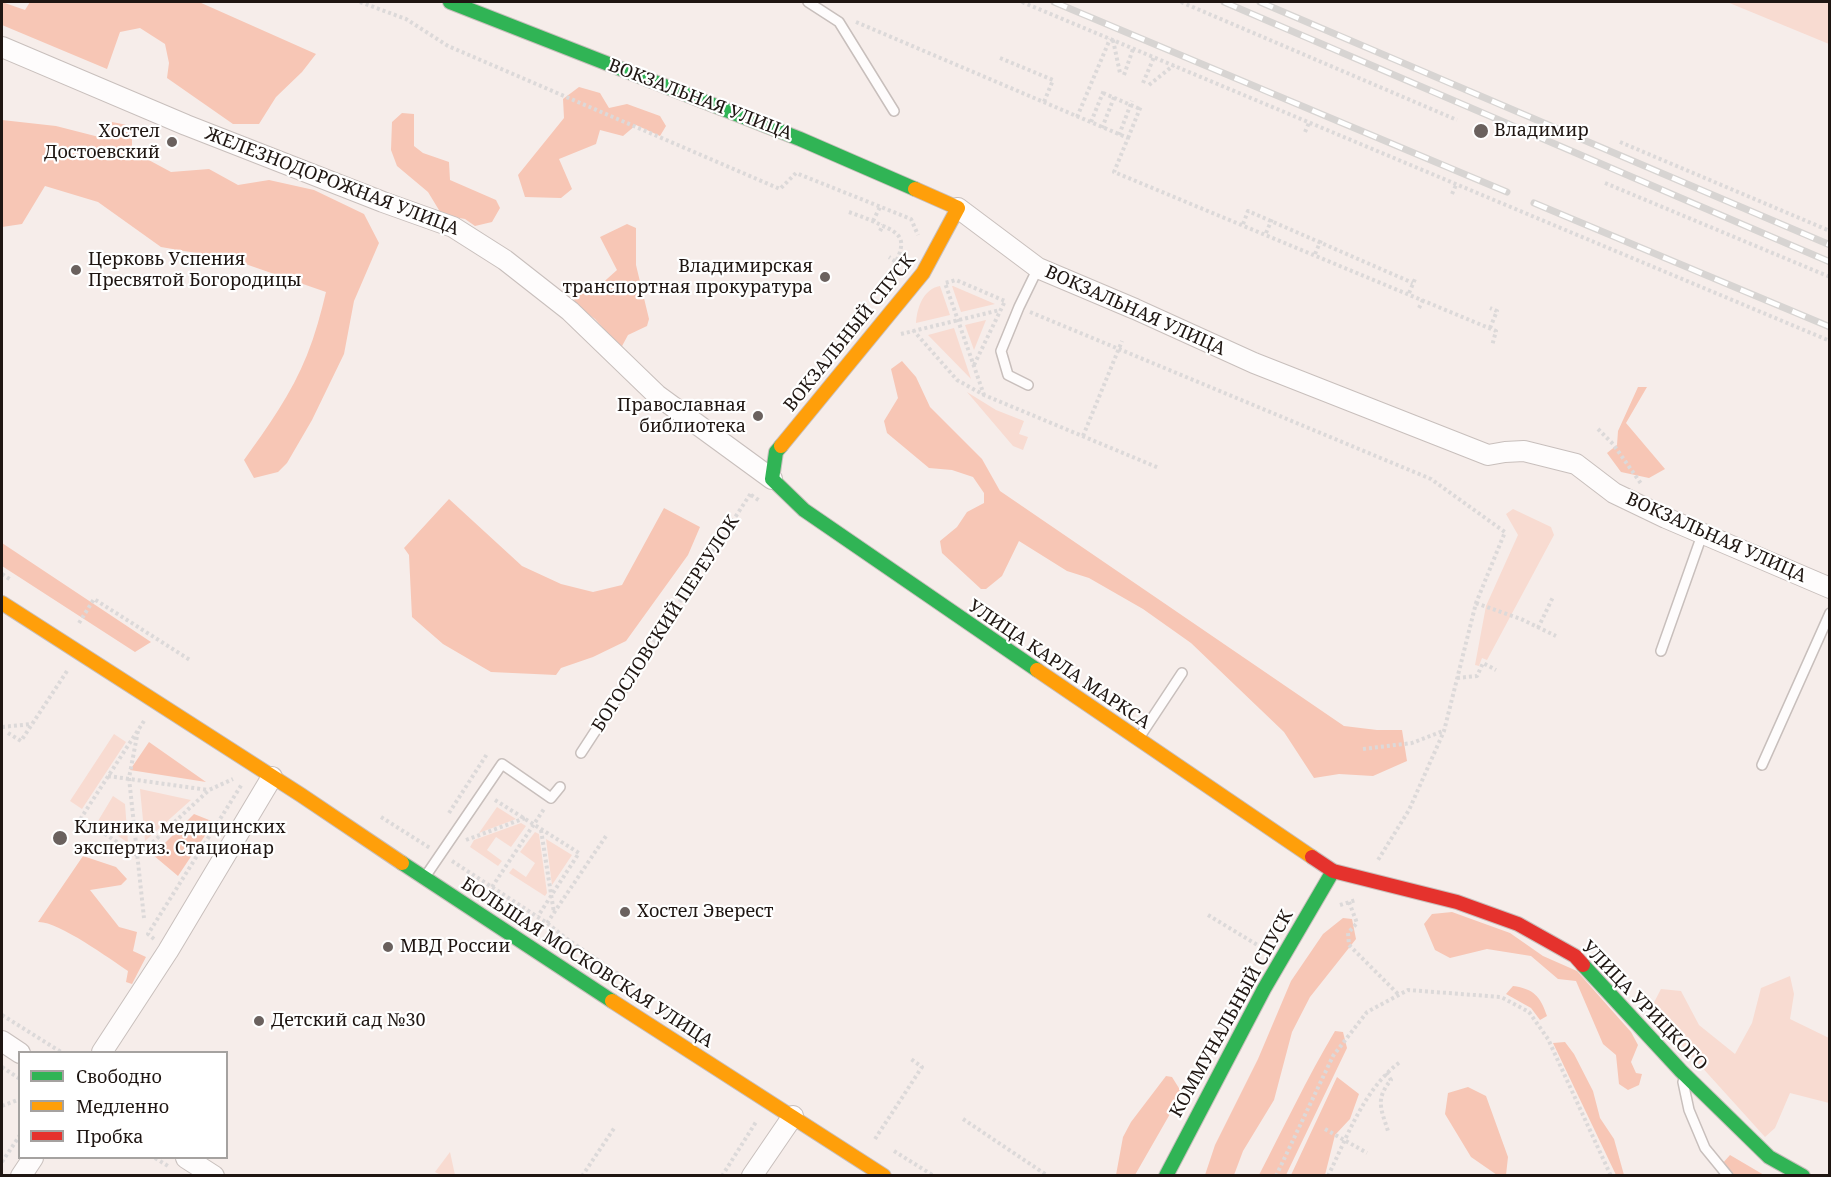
<!DOCTYPE html>
<meta charset="utf-8">
<style>
body{margin:0}
#map{position:relative;width:1831px;height:1177px;overflow:hidden;background:#f6edea;font-family:"Noto Serif",serif}
canvas{display:block}
.frame{position:absolute;inset:0;border:3px solid #1f1612;pointer-events:none}
.legend{position:absolute;left:18px;top:1051px;width:210px;height:108px;box-sizing:border-box;background:#fff;border:2px solid #a5a2a0;margin:0;padding:8px 10px;list-style:none;font-size:18px;color:#1f1612}
.legend li{display:flex;align-items:center;gap:12px;height:30px}
.legend b{width:30px;border:2px solid #a5a2a0}
</style>
<div id="map">
<canvas width="1831" height="1177"></canvas>
<div class="frame"></div>
<ul class="legend">
<li><b style="height:8px;background:#30b455"></b>Свободно</li>
<li><b style="height:8px;background:#ff9f0a"></b>Медленно</li>
<li><b style="height:8px;background:#e5322d"></b>Пробка</li>
</ul>
</div>
<script>
const ctx = document.querySelector('canvas').getContext('2d');
ctx.lineJoin = 'round';
function fillPath(path, color) { ctx.fillStyle = color; ctx.fill(path, 'evenodd'); }
function trace(path, color, width, dash) { ctx.strokeStyle = color; ctx.lineWidth = width; ctx.lineCap = dash ? 'butt' : 'round'; ctx.setLineDash(dash || []); ctx.stroke(path); }
function label(font, color, halo, rows, align = 'center') {
  ctx.font = font + ' "Noto Serif",serif'; ctx.lineWidth = 4.5; ctx.setLineDash([]); ctx.textBaseline = 'middle'; ctx.strokeStyle = halo; ctx.fillStyle = color; for (const [text, x, y, turn = 0] of rows) {
    ctx.save(); ctx.translate(x, y); ctx.rotate((+turn || 0) * Math.PI / 180); ctx.textAlign = isNaN(turn) ? turn : align; if (halo) ctx.strokeText(text, 0, 0); ctx.fillText(text, 0, 0); ctx.restore();
  }
}
fillPath(new Path2D(`
 M1727,2H1829V44Z
 M940,286L950,315L916,323C917,308 923,289 940,286Z
 M952,286H953L995,304L961,312Z
 M986,320L974,350L965,325Z
 M954,328L971,379L928,335Z
 M967,392L996,410L1024,421L1019,434L1028,437L1023,450L1013,446Z
 M1513,509L1551,527L1554,535L1487,660L1482,658L1479,666L1475,665L1486,606L1518,535L1506,514Z
 M114,734L126,742L82,809L70,801Z
 M140,789L191,800L145,841Z
 M113,796L125,804L128,843L98,821Z
 M497,807L516,819L479,833Z
 M521,823L526,826L511,847L496,837L487,850L502,861L498,866L470,847L474,840Z
 M535,832L539,834L547,893L545,896L509,873L513,868L526,877L535,863L520,852Z
 M546,839L572,855L552,885Z
 M1790,976L1794,994L1790,1019L1829,1038V1103L1790,1093L1775,1128L1765,1137L1680,1043L1649,1012L1661,989L1681,991L1699,1025L1735,1054L1752,1023L1761,988Z
 M450,1152L455,1175H441L435,1172Z`), '#f8dbd1');
fillPath(new Path2D(`
 M2,2L25,10L30,2H199L316,54L302,72L276,97L259,124H233L167,78L169,63L165,44L140,28L120,32L107,69L2,25Z
 M579,87L600,93L609,108L627,104L660,116L666,126L660,136L636,125L623,136L600,130L596,144L559,159L572,189L561,198L525,197L518,175L564,118L563,99Z
 M402,113L414,114V146L423,153L449,162L450,180L496,200L500,208L492,222L475,226L465,219L442,215L428,192L397,166L391,150L392,122Z
 M2,120L56,126L99,137L112,122L132,126V151L171,172L209,169L238,185L269,180L314,190L364,214L379,243L354,301L344,354L312,420L287,463L278,472L254,478L244,460C267,428 292,393 307,355C315,335 321,313 326,292L231,259L161,247L98,202L45,186L22,224L2,227Z
 M627,224L636,228V265L649,319L647,326L628,335L621,348L595,319L577,306L573,297L579,289L598,287L617,270L600,237Z
 M902,361L916,377L930,407L982,459L1000,491L1344,726L1377,730H1402L1407,761L1373,776L1339,774L1314,778L1284,732L1191,643L1143,609L1089,578L1067,571L1019,541L1002,576L986,589H981L942,553L940,541L957,527L967,512L984,503V493L973,477L952,470L929,468L887,433L884,421L898,398L891,369Z
 M1638,387H1647L1626,423L1665,469L1649,478L1621,472L1607,453L1617,445L1618,431Z
 M449,499L522,566L561,584L593,592L622,585L664,508L700,527L688,555L626,641L593,657L561,668L556,675L491,672L443,644L412,617L409,555L404,548Z
 M2,543L151,642L135,652L2,566Z
 M149,742L206,782L130,770Z
 M194,814L214,822L178,876L153,855Z
 M83,856L116,867L127,879L121,885L90,890L119,927L137,932L133,951L146,957L132,984L126,982L128,971C110,959 58,921 38,922Z
 M1452,912L1510,933L1543,956L1577,971L1631,1032L1638,1045L1631,1062L1636,1073L1642,1074L1639,1085L1628,1090L1619,1084L1616,1055L1603,1044L1576,981L1558,979L1531,956L1487,949L1450,958L1435,950L1424,924L1432,914Z
 M1343,918L1352,919L1356,939L1310,997L1292,1032L1274,1100L1243,1151L1234,1175H1205L1215,1145L1258,1059L1291,981L1323,934Z
 M1513,986C1534,989 1540,996 1547,1016L1540,1020L1531,1008L1506,994Z
 M1335,1031L1343,1032L1347,1048L1286,1175H1259C1284,1127 1307,1078 1335,1031Z
 M1565,1042L1574,1054L1593,1091L1600,1118L1614,1139L1624,1175H1616L1553,1043Z
 M1166,1076L1172,1077L1182,1093L1135,1175H1116L1123,1137L1131,1122Z
 M1337,1077L1359,1094L1350,1119L1335,1135L1325,1175H1291Z
 M1468,1087L1486,1096L1508,1157L1506,1175H1497L1471,1157L1445,1114L1448,1093Z
 M1730,1155L1764,1175H1731L1722,1164Z`), '#f7c6b5');
const lane = new Path2D(`
 M808,2L839,22L894,111
 M1028,385L1008,375L1001,351L1019,307L1038,268
 M1661,651L1702,535
 M1139,738L1182,673
 M581,753L643,658
 M1762,765L1830,613
 M427,874L502,764L551,798L560,787
 M1683,1082L1689,1110L1705,1148L1728,1176`);
const street = new Path2D(`
 M2,47L186,125L383,202L453,227L505,260L570,311L657,395L772,479
 M958,208L1038,268L1135,309L1254,363L1488,455L1505,452L1524,451L1576,464L1614,493L1666,518L1830,588
 M2,1041L20,1053
 M102,1052L168,951L272,777
 M186,1158L214,1176
 M21,1176L33,1158
 M752,1176L793,1116`);
const fast = new Path2D(`
 M450,2L800,139L915,189
 M781,446L776,452L772,479L804,510L1037,670
 M402,863L612,1001
 M1583,965L1681,1071L1769,1157L1803,1176
 M1166,1176L1264,989L1333,871`);
const slow = new Path2D(`
 M781,446L923,273L958,208L915,189
 M2,603L301,795L402,863
 M1037,670L1312,857
 M612,1001L884,1176`);
const jam = new Path2D(`
 M1312,857L1333,871L1457,902L1518,924L1575,956L1583,965`);
trace(lane, '#c8bfbc', 12);
trace(street, '#c8bfbc', 22);
trace(fast, '#c8bfbc', 16);
trace(slow, '#c8bfbc', 16);
trace(jam, '#c8bfbc', 16);
trace(new Path2D(`
 M360,2L406,19L448,46L780,189L796,173L911,219L918,235
 M1022,2L1830,341
 M1181,2L1457,120
 M856,22L1128,138L1114,172L1496,331L1492,346
 M1113,40L1120,73
 M1000,58L1053,80L1044,102
 M1124,75L1133,49
 M1143,83L1154,57
 M1149,85L1174,65
 M1103,93L1140,109
 M1077,117L1110,39
 M1091,122L1104,90
 M1102,128L1115,95
 M1305,132L1309,123
 M1119,135L1132,101
 M1128,138L1141,106
 M1620,142L1830,231
 M1605,183L1830,277
 M1452,194L1456,185
 M849,212C860,216 871,220 881,225C902,234 906,240 896,262L889,257
 M873,221L880,207
 M1243,224L1248,211L1413,283
 M880,231L883,225
 M1266,233L1272,219
 M1315,254L1321,240
 M1409,293L1415,279
 M1419,308L1423,300
 M1030,312L1431,479L1505,532L1476,603L1444,731L1409,810L1378,860
 M1490,328L1497,311L1490,308
 M913,330L957,380L984,395L1159,468
 M901,334L1000,310
 M974,365L1005,301L956,280L945,283L984,395
 M1598,429L1613,444L1642,485
 M1083,436L1122,341
 M751,495L760,501
 M2,574L11,580
 M1476,603L1521,619L1556,636
 M79,623L94,599L190,660
 M1538,628L1553,597
 M650,647L751,493
 M1457,678L1477,676L1483,663L1496,670
 M144,721L81,818L138,856L209,790L233,779
 M2,727L32,724
 M138,731L129,778L144,918
 M8,733L21,741L67,671
 M1363,749L1412,743L1443,731
 M108,776L208,790
 M495,800L579,853L538,916
 M449,813L487,754
 M381,817L430,848
 M76,825L81,818
 M541,830L554,913
 M466,840L525,818
 M452,861L547,923L567,939L627,980
 M492,887L544,809
 M1349,902L1357,923L1348,933L1349,945L1399,995
 M1340,905L1356,900
 M1208,915L1264,949
 M547,923L606,836
 M154,939L148,934L242,784
 M2,1015L61,1052
 M2,1067L20,1079
 M1386,1073L1391,1080C1375,1099 1381,1109 1388,1131
 M2,1106L20,1099
 M963,1119L1048,1176
 M1325,1129L1367,1153
 M875,1139L922,1067L911,1059
 M894,1151L934,1176
 M155,1158L168,1166
 M2,1162L20,1135
 M582,1176L615,1127
 M722,1176L756,1122
 M1276,1176L1333,1056L1367,1012L1408,990L1501,997L1529,1012L1548,1039L1611,1176
 M1328,1176C1348,1135 1364,1089 1400,1062`), '#dcd9d9', 4, [3, 3]);
trace(lane, '#fefcfc', 9);
trace(street, '#fefcfc', 20);
trace(fast, '#30b455', 14);
trace(slow, '#ff9f0a', 14);
trace(jam, '#e5322d', 14);
const rail = new Path2D(`
 M1054,2L1507,192
 M1224,2L1830,262
 M1260,2L1830,245
 M1534,203L1830,327`);
trace(rail, '#d7d4d2', 7);
trace(rail, '#fff', 4.5, [14]);
for (const [x, y, r, color] of [
 [1481,131,8,"#6a615e"],
 [172,142,6,"#6a615e"],
 [76,270,6,"#6a615e"],
 [825,277,6,"#6a615e"],
 [758,416,6,"#6a615e"],
 [60,838,8,"#6a615e"],
 [625,912,6,"#6a615e"],
 [388,947,6,"#6a615e"],
 [259,1021,6,"#6a615e"]
]) { const dot = new Path2D(); dot.arc(x, y, r, 0, 2 * Math.PI); ctx.fillStyle = color; ctx.fill(dot); trace(dot, '#fff', 2); }
label('18px', '#1f1612', '#fff', [
 ["ВОКЗАЛЬНАЯ УЛИЦА",700,100,21],
 ["ЖЕЛЕЗНОДОРОЖНАЯ УЛИЦА",332,182,21],
 ["ВОКЗАЛЬНАЯ УЛИЦА",1135,311,24],
 ["ВОКЗАЛЬНЫЙ СПУСК",850,333,-51],
 ["ВОКЗАЛЬНАЯ УЛИЦА",1716,538,24],
 ["БОГОСЛОВСКИЙ ПЕРЕУЛОК",666,624,-57],
 ["УЛИЦА КАРЛА МАРКСА",1059,665,34],
 ["БОЛЬШАЯ МОСКОВСКАЯ УЛИЦА",587,963,33],
 ["УЛИЦА УРИЦКОГО",1644,1006,46],
 ["КОММУНАЛЬНЫЙ СПУСК",1232,1014,-61]
]);
label('18px', '#1f1612', '#fff', [
 ["Владимир",1494,131],
 ["Хостел",160,132,"right"],
 ["Достоевский",160,153,"right"],
 ["Церковь Успения",88,260],
 ["Пресвятой Богородицы",88,281],
 ["Владимирская",813,267,"right"],
 ["транспортная прокуратура",813,288,"right"],
 ["Православная",746,406,"right"],
 ["библиотека",746,427,"right"],
 ["Клиника медицинских",74,828],
 ["экспертиз. Стационар",74,849],
 ["Хостел Эверест",637,912],
 ["МВД России",400,947],
 ["Детский сад №30",271,1021]
], 'left');
</script>
